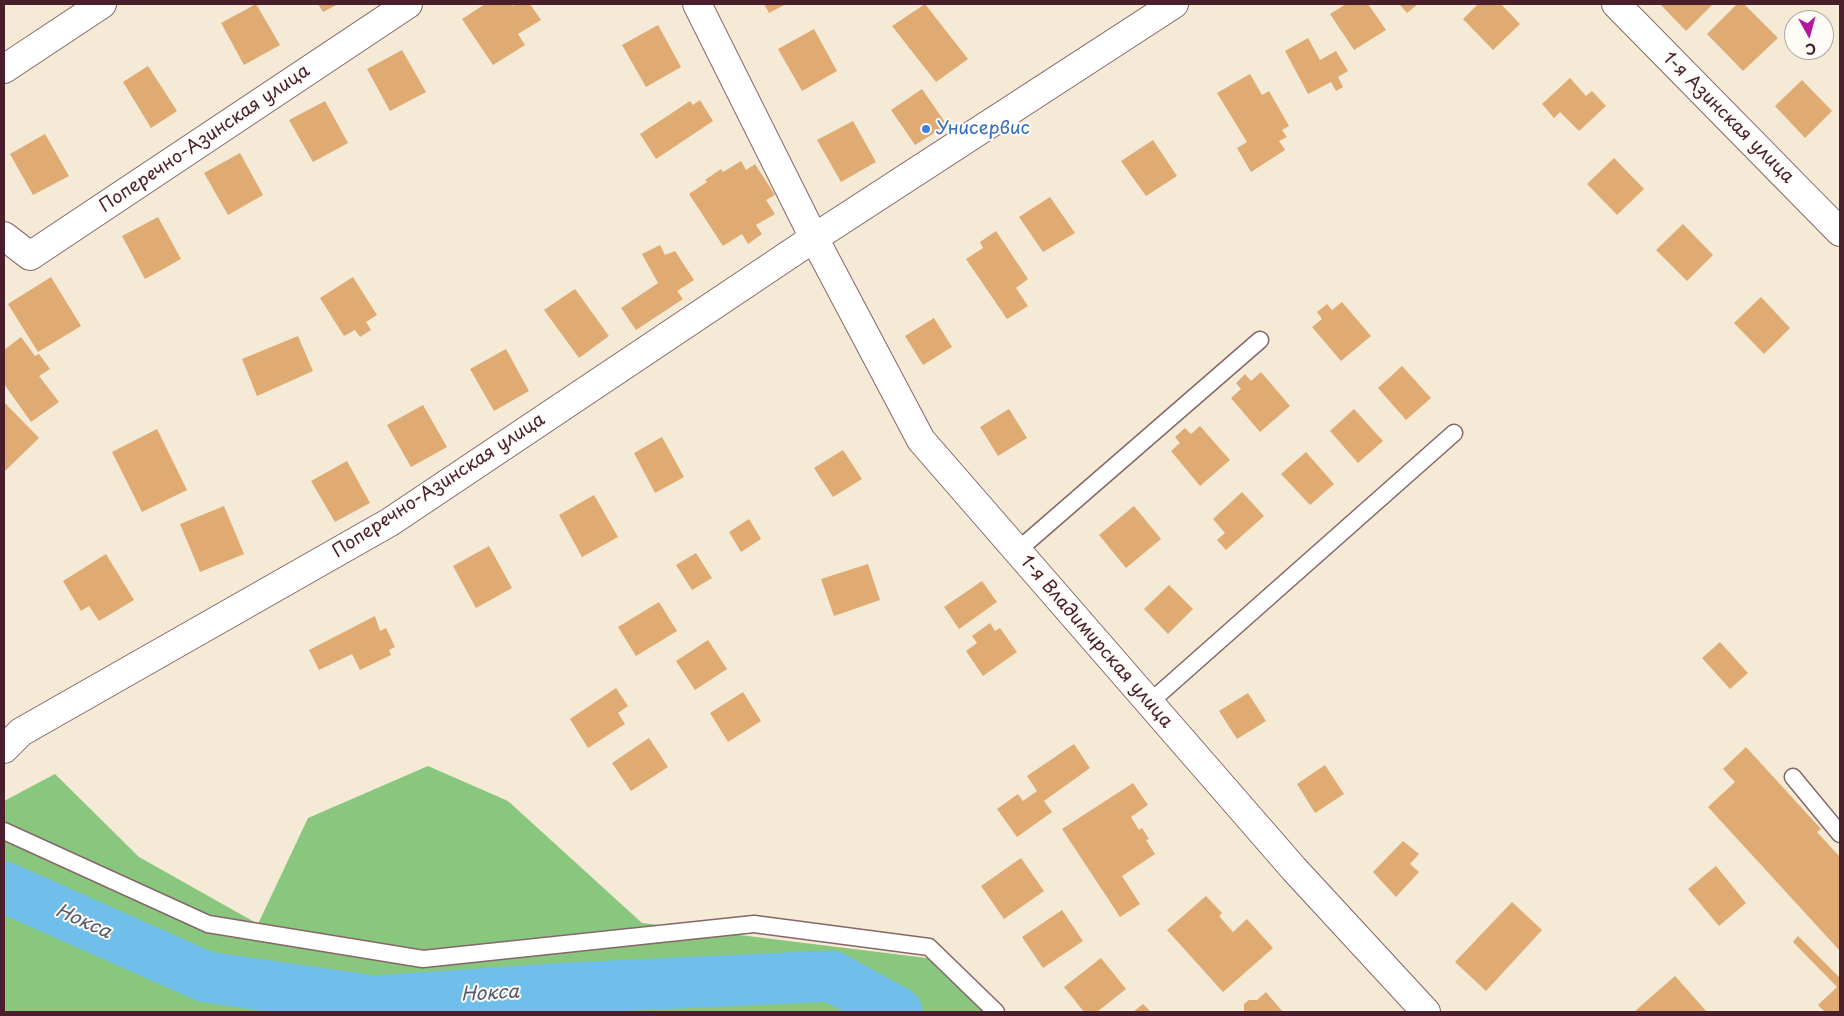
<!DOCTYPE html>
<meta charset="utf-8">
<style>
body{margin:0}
#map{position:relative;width:1844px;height:1016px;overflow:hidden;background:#f5ead6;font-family:"Playpen Sans",sans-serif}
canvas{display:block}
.frame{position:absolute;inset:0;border:5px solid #4a1f2b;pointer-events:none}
.north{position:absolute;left:1784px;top:10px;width:50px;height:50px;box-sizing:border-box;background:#fdfcf7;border:1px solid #b5a4a5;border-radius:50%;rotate:173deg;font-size:14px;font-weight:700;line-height:20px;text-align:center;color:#4a1f2b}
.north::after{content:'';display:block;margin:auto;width:18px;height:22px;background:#b5179e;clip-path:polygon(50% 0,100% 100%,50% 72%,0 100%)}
</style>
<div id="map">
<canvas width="1844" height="1016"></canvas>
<div class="frame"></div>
<div class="north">С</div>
</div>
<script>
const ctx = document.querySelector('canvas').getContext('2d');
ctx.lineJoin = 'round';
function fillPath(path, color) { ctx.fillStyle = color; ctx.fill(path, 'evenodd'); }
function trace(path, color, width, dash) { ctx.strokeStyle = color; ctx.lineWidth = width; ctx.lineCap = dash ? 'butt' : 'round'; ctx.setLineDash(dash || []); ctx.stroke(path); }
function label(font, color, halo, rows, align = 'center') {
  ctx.font = font + ' "Playpen Sans",sans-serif'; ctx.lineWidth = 4; ctx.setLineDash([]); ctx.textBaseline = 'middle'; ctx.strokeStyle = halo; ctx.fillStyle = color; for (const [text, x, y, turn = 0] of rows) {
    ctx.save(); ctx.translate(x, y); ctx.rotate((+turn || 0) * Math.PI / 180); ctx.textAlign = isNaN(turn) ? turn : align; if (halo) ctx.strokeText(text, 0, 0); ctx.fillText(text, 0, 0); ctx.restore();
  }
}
fillPath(new Path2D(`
 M428,766L508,801L642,923L935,959L984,1012H4V801L55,774L139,857L258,924L308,818Z`), '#89c77e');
trace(new Path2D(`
 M4,887L206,977L374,1001L568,988L831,976L897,1012`), '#70beea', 51);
fillPath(new Path2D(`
 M256,4L280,45L244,65L221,23Z
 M318,4H338L323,12Z
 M485,4H512L513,6L516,4H530L541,20L518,34L525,45L493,65L462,19Z
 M764,4H786L769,13Z
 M925,4L968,59L936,82L892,26Z
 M1346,4H1368L1386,30L1354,50L1330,14Z
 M1399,4H1418L1407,13Z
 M1478,4H1501L1520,24L1493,50L1463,19Z
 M1660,4H1713L1686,31Z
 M1737,4H1744L1778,38L1743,71L1707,34Z
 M658,25L681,67L646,87L622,45Z
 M814,29L837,71L802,91L778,49Z
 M1308,38L1320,60L1336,51L1348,71L1338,77L1343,87L1336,91L1331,82L1308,94L1285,51Z
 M402,50L426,92L390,111L367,69Z
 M148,66L177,111L151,128L123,82Z
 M1250,74L1262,95L1269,91L1289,126L1282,130L1287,137L1279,141L1285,150L1251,172L1237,148L1247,142L1217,93Z
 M1570,78L1586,96L1592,91L1606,106L1579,131L1560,112L1554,118L1542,104Z
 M1802,80L1832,111L1805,138L1775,106Z
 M922,89L947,125L915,145L891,110Z
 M700,100L713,121L656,159L640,134L690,101L693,105Z
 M325,101L348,143L313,162L289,120Z
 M853,121L876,162L841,182L817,140Z
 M45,134L69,176L33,195L10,154Z
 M1153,140L1177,176L1146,196L1121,161Z
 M240,153L263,195L228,215L204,173Z
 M1614,158L1644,189L1617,215L1587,184Z
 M741,161L746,170L755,164L775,195L766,200L775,214L756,225L762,234L748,244L742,234L723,246L689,194L707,182L705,180L721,169L723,172Z
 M1050,197L1075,233L1043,252L1019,217Z
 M158,217L181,259L145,279L122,236Z
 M1683,224L1713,255L1687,281L1656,250Z
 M996,231L1028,279L1016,288L1028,306L1007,319L966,259L983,248L980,242Z
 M660,245L665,255L675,251L694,280L677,291L683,299L636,330L621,308L658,283L642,254Z
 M51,277L81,326L38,352L8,304Z
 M353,277L377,315L366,322L371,330L360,337L355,330L344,336L320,298Z
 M575,289L609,336L579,358L544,310Z
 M1761,297L1790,328L1764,354L1734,323Z
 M1342,302L1371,336L1341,361L1312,327L1322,319L1317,312L1327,304L1332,310Z
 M934,318L952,347L923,365L905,336Z
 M298,336L313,371L257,396L242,359Z
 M21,337L35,356L39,354L50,369L39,376L59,402L31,422L4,384V350Z
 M506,349L529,391L494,411L470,369Z
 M1402,366L1431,398L1406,420L1378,388Z
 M1261,372L1290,406L1260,432L1231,398L1241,389L1236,383L1245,374L1251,381Z
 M4,402L39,438L4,472Z
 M423,405L447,447L411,467L387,425Z
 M1009,409L1027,438L998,456L980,427Z
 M1354,409L1383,441L1358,463L1330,431Z
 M1200,426L1230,460L1200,486L1171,451L1180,443L1175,437L1185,428L1191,434Z
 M157,429L187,490L142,512L112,452Z
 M662,437L684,477L655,493L634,453Z
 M843,450L862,479L833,497L814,468Z
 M1306,452L1334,484L1310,505L1281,474Z
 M347,461L370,503L335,522L311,481Z
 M1242,492L1264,516L1226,550L1217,540L1225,533L1213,519Z
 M594,495L618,537L582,557L559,515Z
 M224,506L244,554L200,572L180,524Z
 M1134,506L1161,539L1126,568L1099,535Z
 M749,519L761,539L741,552L729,532Z
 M489,546L512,588L476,608L453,566Z
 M696,553L712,578L692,590L676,565Z
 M106,554L134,600L99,621L89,606L81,611L63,581Z
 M868,564L880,600L834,616L821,579Z
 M982,581L997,602L959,629L944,607Z
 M1169,585L1193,609L1168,634L1144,609Z
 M659,602L677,631L636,656L618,627Z
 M375,616L380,631L386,628L395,647L389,650L391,655L360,670L352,654L319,670L309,650Z
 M990,623L995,631L1000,628L1017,652L983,676L966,651L977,643L972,636Z
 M708,640L727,669L695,690L676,661Z
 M1720,642L1748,673L1730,689L1702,658Z
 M616,688L628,706L618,713L625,724L588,748L570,719Z
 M743,692L761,721L728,742L710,713Z
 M1248,693L1266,721L1237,739L1219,711Z
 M649,738L668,767L631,791L612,763Z
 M1074,744L1090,768L1044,801L1052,812L1017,837L997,809L1018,794L1023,801L1037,791L1027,776Z
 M1746,747L1821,829L1817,832L1840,857V951L1708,807L1735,782L1723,769Z
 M1325,765L1344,794L1315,813L1297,784Z
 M1133,783L1148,805L1131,817L1139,830L1142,828L1149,839L1146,840L1155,854L1122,876L1140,904L1120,917L1062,829Z
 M1403,841L1419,854L1410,864L1419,872L1396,897L1373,872Z
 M1021,858L1044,891L1004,919L981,886Z
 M1716,866L1746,903L1719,926L1688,889Z
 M1206,896L1222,913L1219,916L1233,932L1247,919L1273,948L1223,992L1167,930Z
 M1512,902L1542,930L1486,991L1455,962Z
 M1062,910L1083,941L1043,968L1022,937Z
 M1798,936L1840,978V1012H1825L1818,1005L1837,987L1793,942Z
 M1101,958L1126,989L1097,1012H1084L1064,987Z
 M1675,976L1707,1012H1634Z
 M1266,992L1283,1012H1244V1004L1249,1000H1257Z
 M1143,1004L1151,1012H1133Z`), '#dfab73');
const service = new Path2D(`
 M1017,551L1260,340
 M1149,703L1454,433
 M1793,777L1840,834
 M4,831L208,924L423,959L754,924L929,947L996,1012`);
const minor = new Path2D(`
 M697,4L814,238L921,440L1294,869L1426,1012
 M1616,4L1840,232
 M4,69L102,4
 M4,236L30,256L408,4
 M4,749L21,732L390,522L814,238L1174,4`);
trace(service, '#866667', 19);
trace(minor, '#866667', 30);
trace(service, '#fff', 16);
trace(minor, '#fff', 28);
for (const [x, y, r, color] of [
 [926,129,5,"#3f7fe0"]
]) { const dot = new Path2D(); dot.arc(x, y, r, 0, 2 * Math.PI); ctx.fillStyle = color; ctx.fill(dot); trace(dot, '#fdfcf7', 2); }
label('18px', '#4a1f2b', '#fdfcf7', [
 ["1-я Азинская улица",1728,118,45],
 ["Поперечно-Азинская улица",205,139,-34],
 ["Поперечно-Азинская улица",439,486,-33],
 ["1-я Владимирская улица",1096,642,49]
]);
label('18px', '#366cbe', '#fdfcf7', [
 ["Унисервис",936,129]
], 'left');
label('italic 19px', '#57576e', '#fdfcf7', [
 ["Нокса",83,922,24],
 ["Нокса",490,994,-3]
]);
</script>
